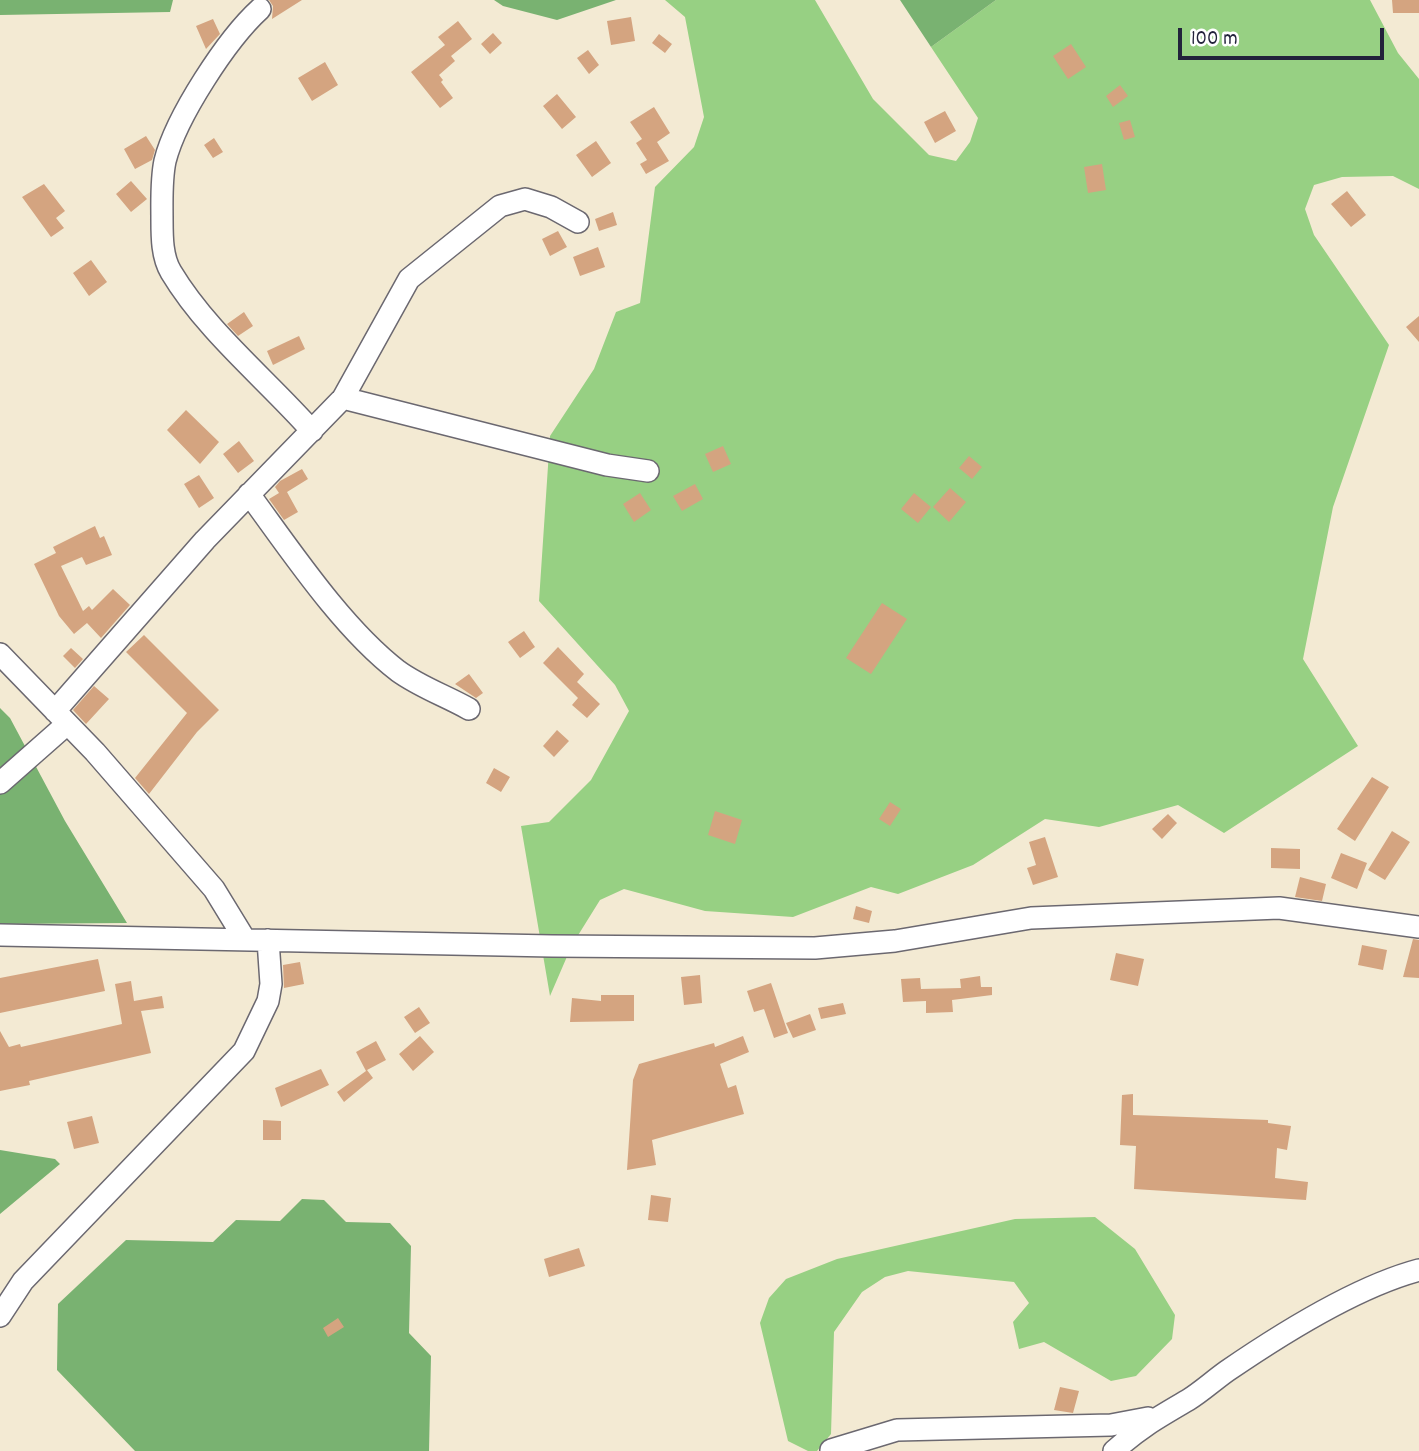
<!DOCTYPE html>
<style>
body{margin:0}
#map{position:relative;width:1419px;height:1451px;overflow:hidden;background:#f3ead3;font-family:Dekko,sans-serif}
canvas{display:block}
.scale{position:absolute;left:1178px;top:28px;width:206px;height:32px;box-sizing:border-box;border:4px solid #22223b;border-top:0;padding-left:9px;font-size:21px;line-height:24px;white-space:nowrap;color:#22223b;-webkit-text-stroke:5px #fff;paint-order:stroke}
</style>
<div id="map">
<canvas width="1419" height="1451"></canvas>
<div class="scale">100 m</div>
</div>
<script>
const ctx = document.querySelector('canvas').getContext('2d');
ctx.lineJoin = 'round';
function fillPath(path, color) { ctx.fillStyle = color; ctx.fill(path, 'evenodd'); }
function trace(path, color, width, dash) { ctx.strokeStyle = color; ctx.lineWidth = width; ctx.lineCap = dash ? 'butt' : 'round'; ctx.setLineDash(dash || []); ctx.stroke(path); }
fillPath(new Path2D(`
 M665,0H815L873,99L929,155L956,161L970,142L978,118L931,47L996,0H1370L1398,53L1419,79V189L1393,176L1342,177L1314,185L1305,209L1314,235L1389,345L1333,507L1303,659L1358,746L1224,833L1178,805L1099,827L1045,819L973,865L898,894L871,887L793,917L705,911L624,889L600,900L572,945L550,996L521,826L549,822L591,780L629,711L615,685L539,601L550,436L594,369L616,312L640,303L655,187L694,147L704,117L685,17Z
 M1095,1217L1135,1249L1175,1315L1172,1339L1136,1376L1111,1381L1044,1342L1019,1349L1013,1322L1029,1303L1014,1282L908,1271L885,1277L862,1292L834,1332L831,1434L817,1451H808L788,1441L760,1323L769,1298L786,1279L837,1259L1015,1219Z`), '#97d083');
fillPath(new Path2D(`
 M0,0H173L170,12L0,15Z
 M494,0H616L557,20L503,6Z
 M900,0H996L931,47Z
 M0,708L10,718L65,821L127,923L0,924Z
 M0,1150L55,1159L60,1164L0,1214Z
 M302,1199L324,1200L346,1222L390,1223L411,1246L409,1333L431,1356L429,1451H135L57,1370L58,1304L126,1240L213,1242L236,1220L280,1221Z`), '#79b271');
fillPath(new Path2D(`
 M269,0H302L272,19L273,6Z
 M1392,0H1419V13H1393Z
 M631,17L635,41L611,45L607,21Z
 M213,19L220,34L206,49L196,26Z
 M458,21L472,39L451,56L455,61L439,75L443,80L441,82L453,98L440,108L411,72L445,45L438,37Z
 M493,33L502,43L490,54L481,44Z
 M659,34L672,44L665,53L652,43Z
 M1071,44L1086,67L1068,79L1053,56Z
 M588,50L599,65L589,74L577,58Z
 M325,62L338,85L312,101L298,78Z
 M1120,85L1128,96L1113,107L1106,96Z
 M557,94L576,117L562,129L543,106Z
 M654,107L670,133L657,142L669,161L646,174L640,164L647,160L636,143L642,139L630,122Z
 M945,111L956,131L935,143L924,122Z
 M1130,120L1135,137L1124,140L1119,123Z
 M146,136L155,150L152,160L135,169L124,149Z
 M214,138L223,152L213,158L204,145Z
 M596,141L611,163L592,177L576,155Z
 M1102,164L1106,190L1088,193L1084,167Z
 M131,181L147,199L131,212L116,194Z
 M44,184L65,211L56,218L64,228L51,237L22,197Z
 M1347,191L1366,215L1351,227L1331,204Z
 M613,212L617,225L599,231L595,219Z
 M558,231L567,247L550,256L542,239Z
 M598,247L605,267L580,276L573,257Z
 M91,260L107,282L89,296L73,273Z
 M244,312L253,326L238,336L227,324Z
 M1419,316V342L1406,327Z
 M299,336L305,349L273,365L267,351Z
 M186,410L219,442L200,464L167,430Z
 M239,441L254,461L238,473L223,454Z
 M723,446L731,464L713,472L705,454Z
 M969,456L982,467L972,479L959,468Z
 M302,469L308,479L287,492L298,512L284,520L269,499L279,493L275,487L280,481Z
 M199,475L214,498L199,508L184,484Z
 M695,484L703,499L682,511L673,496Z
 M950,488L966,502L949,522L933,507Z
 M640,493L651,510L634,522L623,504Z
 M914,493L931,507L918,523L901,509Z
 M95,526L100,538L104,536L112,555L86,565L82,557L61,566L83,611L89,606L92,610L113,589L130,605L101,638L87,623L74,634L59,616L34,564L56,553L53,547Z
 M882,603L907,619L871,674L846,658Z
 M524,631L535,647L520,658L508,642Z
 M144,635L219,710L197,732L149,794L135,778L187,713L126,652Z
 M558,647L584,674L577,682L600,704L587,718L572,705L578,698L543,663Z
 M71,648L83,659L75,668L63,656Z
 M469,674L483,693L476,698L455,684Z
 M94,686L109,699L86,724L73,710Z
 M557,730L569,741L554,757L543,746Z
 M494,768L510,777L501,792L486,783Z
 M1372,777L1389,787L1355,841L1337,829Z
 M890,802L901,809L890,826L879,819Z
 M715,811L742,820L735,844L708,835Z
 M1168,814L1177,823L1162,839L1152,829Z
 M1392,831L1410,842L1385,880L1368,870Z
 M1045,837L1058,877L1033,885L1027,868L1036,865L1029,842Z
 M1271,848L1300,849V869L1271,868Z
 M1341,853L1367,863L1357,889L1331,878Z
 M1300,877L1326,884L1322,901L1295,897Z
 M856,906L872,911L869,923L853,919Z
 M1413,939L1419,940V978L1403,977Z
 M1362,945L1387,950L1383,970L1358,965Z
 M1116,953L1144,959L1138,986L1110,980Z
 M98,959L105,991L0,1013V978Z
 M300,962L304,984L284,988L283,965Z
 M700,975L702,1003L684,1005L681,977Z
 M980,976L981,987H992V995L952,1000L953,1012L926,1013V1001L903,1002L901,979L920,978L921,989L961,988L960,979Z
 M131,981L134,1001L162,996L164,1008L141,1011L151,1053L29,1081L30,1085L0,1091V1031L9,1047L20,1044L21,1047L122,1024L115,984Z
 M771,983L788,1033L774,1038L764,1009L754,1012L747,991Z
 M601,995H634V1021L570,1022L572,998L601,1001Z
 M843,1003L846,1014L821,1019L818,1008Z
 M419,1007L430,1023L415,1033L404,1017Z
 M810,1014L816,1030L793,1038L786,1023Z
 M420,1036L434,1052L413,1071L399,1054Z
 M743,1036L749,1052L720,1064L728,1088L736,1085L744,1114L652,1140L656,1165L627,1170L633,1080L639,1064L714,1043L715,1047Z
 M376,1041L386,1060L367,1070L373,1078L344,1102L337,1092L366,1071L356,1052Z
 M321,1069L329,1085L281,1107L275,1088Z
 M1133,1094V1115L1268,1120V1123L1291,1126L1287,1150L1277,1148L1275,1178L1308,1182L1306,1200L1134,1189L1136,1146L1120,1145L1122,1095Z
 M92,1116L99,1143L74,1149L67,1122Z
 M263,1120L281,1121V1140H263Z
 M651,1195L671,1198L668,1222L648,1220Z
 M579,1248L585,1266L549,1277L544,1259Z
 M338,1318L344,1327L328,1337L323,1328Z
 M1060,1387L1079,1391L1073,1413L1054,1410Z`), '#d4a480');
const minor = new Path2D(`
 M260,9C227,39 176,117 165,161C161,180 162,200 162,220C162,237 162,257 171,272C207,332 266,379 312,431
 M343,398L607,465L648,471
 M249,494C291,551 342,628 398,671C420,687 446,696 469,709
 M0,654L95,752L214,889L244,938
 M55,711L205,540L343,398L409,279L500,206L525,199L551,207L578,222
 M0,783L67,724
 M0,935L552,946L815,948L895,941L1031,918L1279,908L1419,927
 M0,1316L23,1281L244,1051L268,1001L271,984L268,940
 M831,1450L897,1430L1111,1425L1148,1418
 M1114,1451C1139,1428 1159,1417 1188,1400C1201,1392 1213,1381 1227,1371C1281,1334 1355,1287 1419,1270`);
trace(minor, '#6b6870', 24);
trace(minor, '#fff', 21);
</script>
